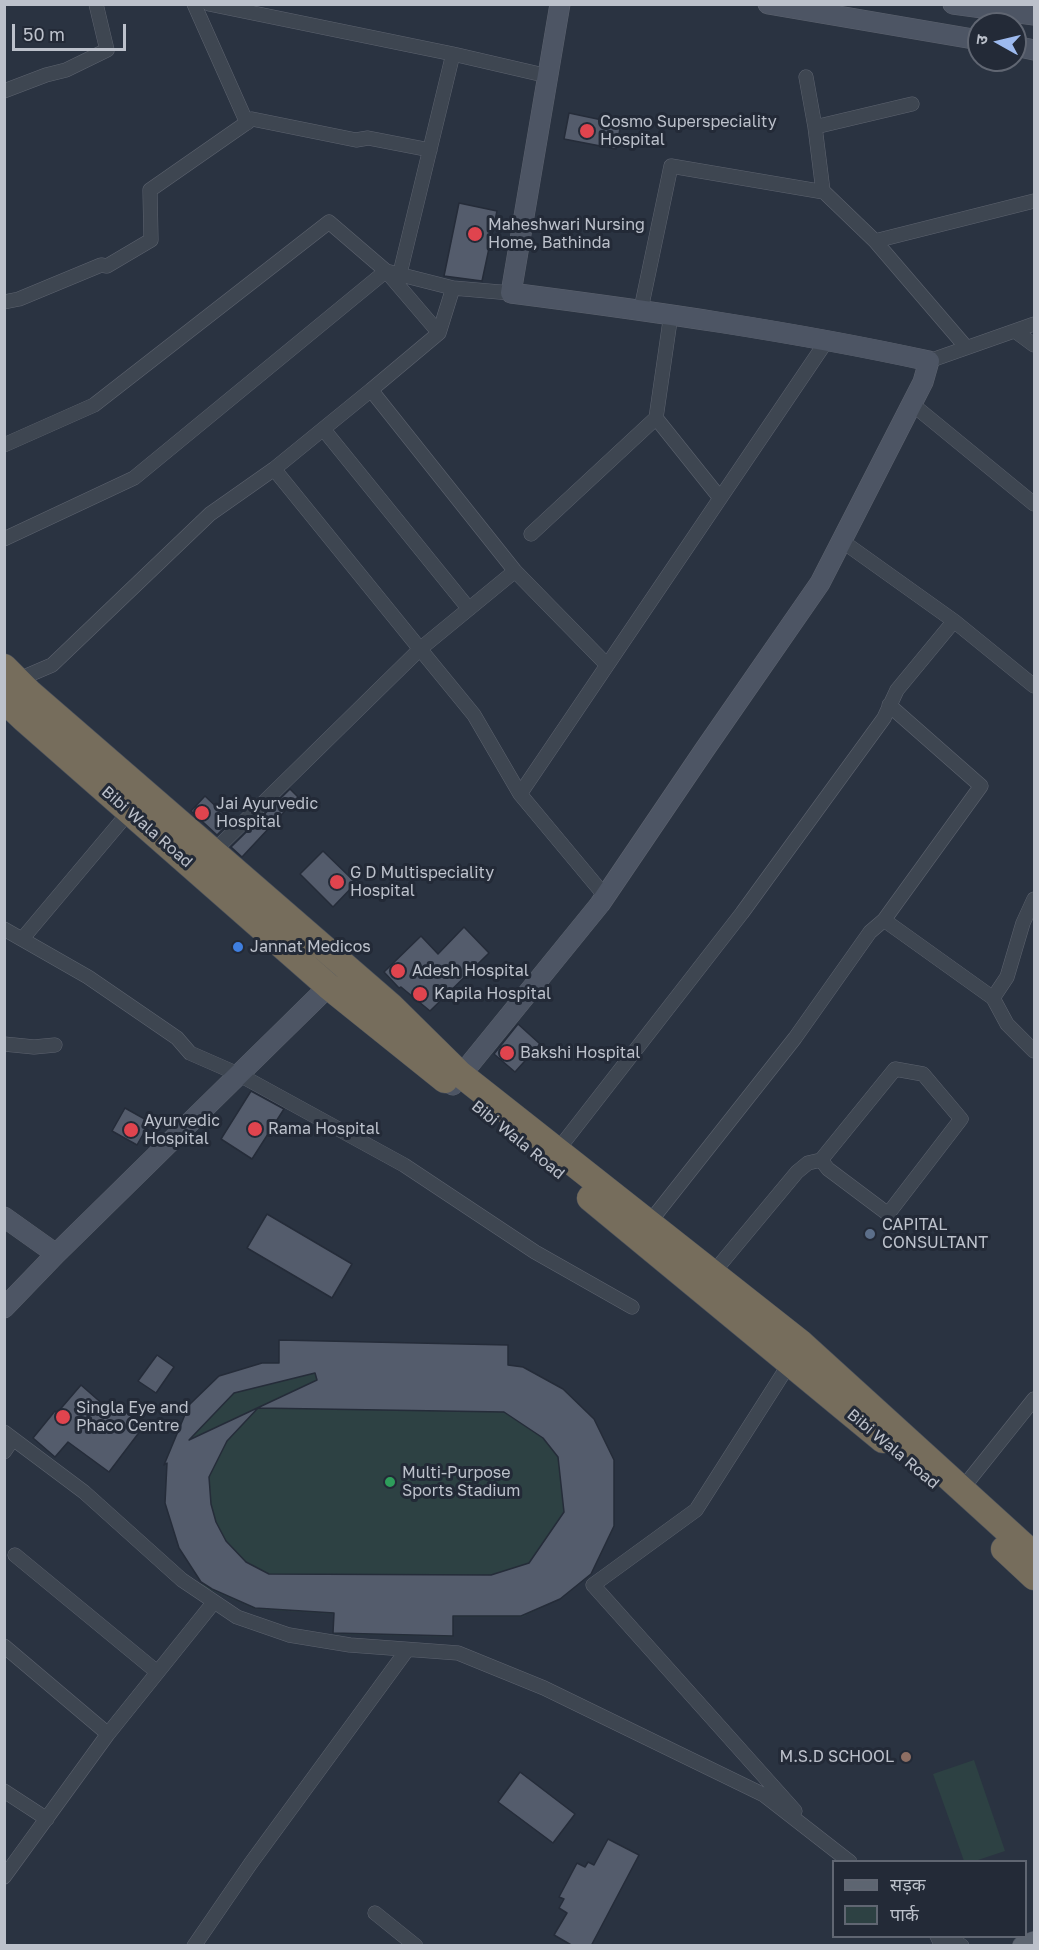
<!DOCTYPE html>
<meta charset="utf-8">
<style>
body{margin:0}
#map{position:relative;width:1039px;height:1950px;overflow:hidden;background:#2a3341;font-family:"Golos Text","Noto Sans Devanagari",sans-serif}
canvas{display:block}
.frame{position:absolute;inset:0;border:6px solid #bcc1cb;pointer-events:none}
.legend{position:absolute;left:832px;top:1860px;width:195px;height:78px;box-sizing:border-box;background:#232a37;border:2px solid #606672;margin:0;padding:8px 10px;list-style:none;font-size:18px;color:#bcc1cb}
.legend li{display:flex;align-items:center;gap:12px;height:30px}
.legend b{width:30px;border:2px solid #606672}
.north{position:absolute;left:967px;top:12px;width:60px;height:60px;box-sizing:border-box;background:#232a37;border:2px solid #606672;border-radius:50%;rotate:278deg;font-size:16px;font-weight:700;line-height:24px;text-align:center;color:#bcc1cb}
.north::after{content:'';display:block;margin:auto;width:21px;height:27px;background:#9dbaef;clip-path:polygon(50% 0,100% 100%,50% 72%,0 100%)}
.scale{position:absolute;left:12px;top:24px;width:114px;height:27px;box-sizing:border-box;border:3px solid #bcc1cb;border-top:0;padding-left:8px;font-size:18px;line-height:21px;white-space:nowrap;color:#bcc1cb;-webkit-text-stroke:4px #232a37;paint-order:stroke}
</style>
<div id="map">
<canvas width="1039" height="1950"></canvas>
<div class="frame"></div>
<ul class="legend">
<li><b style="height:8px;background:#5d6571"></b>सड़क</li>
<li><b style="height:16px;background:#2d4143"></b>पार्क</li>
</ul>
<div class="north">उ</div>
<div class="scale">50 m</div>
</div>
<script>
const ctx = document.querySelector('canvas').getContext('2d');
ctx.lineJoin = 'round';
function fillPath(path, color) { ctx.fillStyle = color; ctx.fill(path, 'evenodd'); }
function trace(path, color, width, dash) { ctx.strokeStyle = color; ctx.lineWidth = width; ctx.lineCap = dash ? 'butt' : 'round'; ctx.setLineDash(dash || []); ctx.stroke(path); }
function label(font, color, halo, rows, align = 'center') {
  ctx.font = font + ' "Golos Text",sans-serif'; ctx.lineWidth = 6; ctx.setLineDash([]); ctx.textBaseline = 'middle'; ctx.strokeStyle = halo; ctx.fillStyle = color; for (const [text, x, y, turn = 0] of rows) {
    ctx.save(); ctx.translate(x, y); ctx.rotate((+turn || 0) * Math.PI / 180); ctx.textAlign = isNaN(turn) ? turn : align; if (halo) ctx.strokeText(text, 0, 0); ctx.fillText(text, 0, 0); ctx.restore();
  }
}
fillPath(new Path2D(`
 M279,1340L508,1345V1365L523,1367L563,1389L594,1419L614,1460V1527L591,1574L560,1599L522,1617H453V1637L334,1634V1614L255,1609L204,1587L179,1549L165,1503L167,1456L189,1405L219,1376L279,1363Z
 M974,1760L1005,1851L975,1861H964L933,1774Z`), '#2d4143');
const building = new Path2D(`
 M569,113L621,124L616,149L564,139Z
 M459,203L497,211L482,281L444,276Z
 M290,789L298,797L242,857L231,847Z
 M205,796L231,821L217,835L191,811Z
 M323,851L356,883L333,907L300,874Z
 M464,927L489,953L430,1011L401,987L399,988L384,972L421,936L438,954Z
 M518,1024L540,1044L515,1072L494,1054Z
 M251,1091L284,1109L252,1159L221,1139Z
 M125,1108L150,1122L137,1145L112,1131Z
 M267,1214L352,1264L332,1298L247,1248Z
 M279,1340L508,1345V1365L523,1367L563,1389L594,1419L614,1460V1526L591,1574L560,1599L521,1616H453V1636L333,1633L334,1613L255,1608L212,1589L201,1582L179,1548L165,1503L167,1463L164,1465L189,1405L219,1376L262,1363H279ZM315,1373L317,1380L189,1440L234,1393ZM258,1408L504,1412L543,1438L558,1457L564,1512L529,1563L491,1575L269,1574L246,1562L226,1541L216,1522L211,1504L209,1477L227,1441Z
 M157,1355L174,1367L156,1393L138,1381Z
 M81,1385L114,1414L119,1407L144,1426L109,1472L68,1442L55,1457L33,1438L55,1411L57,1413Z
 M520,1772L575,1814L553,1843L498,1802Z
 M608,1839L639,1855L591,1946H573L554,1935L567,1913L559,1908L564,1899L559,1897L577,1863L585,1867L588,1862L594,1865Z`);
fillPath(building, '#545c6c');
trace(building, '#252c39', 1.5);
const street = new Path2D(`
 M194,4L247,123
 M209,4L453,54L548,76
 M806,77L815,127L823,191L875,241L966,347
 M4,91L46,75L66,70L107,50L96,4
 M815,127L912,104
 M875,241L1034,201
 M400,273L453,54
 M511,293L453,288L439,333L371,390L515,571L420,649L474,715L520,794L828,339
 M4,302L19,299L101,265L107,266L151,240L150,190L252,119L356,140L368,138L430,150
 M641,309L671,166L824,192
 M671,314L656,418L720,498
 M1015,331L1034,345
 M929,361L1034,324
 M912,404L1034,504
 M324,430L469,609
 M4,445L94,405L329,222L386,271L439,333
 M531,534L656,418
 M4,539L134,478L386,271L453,288
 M842,541L954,621L1034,686
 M515,571L607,665
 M17,680L52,665L210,514L274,469L371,390
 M520,794L605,896
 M214,851L420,649L274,469
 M884,920L993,998L1007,977L1023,923L1034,899
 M4,929L88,977L177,1038L190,1053L238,1074L404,1165L535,1252L632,1307
 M23,938L129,812
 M993,998L1007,1024L1034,1051
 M4,1044L34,1047L55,1045
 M557,1151L742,913L884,718L897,690L954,621
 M649,1223L795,1038L870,932L884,920L981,786L889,705
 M713,1273L797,1172L808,1163L821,1160L828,1169L888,1214L961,1119L923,1074L895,1069L821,1160
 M793,1358L696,1510L593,1585L795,1811
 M4,1432L84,1492L182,1580L237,1617L289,1635L350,1645L458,1653L544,1688L764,1795L850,1862
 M4,1452L13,1439
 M962,1489L1034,1399
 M15,1555L157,1672
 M4,1646L108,1734
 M4,1791L47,1819
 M4,1877L108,1734L214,1602
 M375,1913L416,1946
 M937,1936L942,1946
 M948,1936L962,1946
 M194,1946L251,1863L407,1650`);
const secondary = new Path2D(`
 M768,4L979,40
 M953,4L1034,15
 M1015,46L1034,50
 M453,1085L600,904L705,749L820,583L923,382L929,361C791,331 651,311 511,293L560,4
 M4,1217L56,1254
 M4,1308L56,1254L337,978`);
const primary = new Path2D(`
 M1023,1946L1034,1942`);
const highway = new Path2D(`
 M4,667L29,692L391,1006L460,1074L801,1343L1034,1555
 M4,700L24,719L328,986L445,1080
 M590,1198L883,1440
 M1004,1549L1034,1577`);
trace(street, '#5d636f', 15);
trace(secondary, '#5d636f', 21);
trace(primary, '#484e5b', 22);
trace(highway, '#49505c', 27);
trace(street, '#3e4651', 14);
trace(secondary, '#4d5564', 20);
trace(primary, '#5d6571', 21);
trace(highway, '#766d5c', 26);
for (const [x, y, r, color] of [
 [587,131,8,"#e0444e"],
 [475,234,8,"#e0444e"],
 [202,813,8,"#e0444e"],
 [337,882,8,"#e0444e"],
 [238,947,6,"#3f7fe0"],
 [398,971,8,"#e0444e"],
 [420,994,8,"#e0444e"],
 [507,1053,8,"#e0444e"],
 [255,1129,8,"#e0444e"],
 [131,1130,8,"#e0444e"],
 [870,1234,6,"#5c6f8a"],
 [63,1417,8,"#e0444e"],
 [390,1482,6,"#2e9e5b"],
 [906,1757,6,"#8d6e63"]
]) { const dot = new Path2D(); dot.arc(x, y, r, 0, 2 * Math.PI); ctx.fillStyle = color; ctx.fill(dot); trace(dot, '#232a37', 2); }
label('16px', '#bcc1cb', '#232a37', [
 ["Cosmo Superspeciality",600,122],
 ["Hospital",600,140],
 ["Maheshwari Nursing",488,225],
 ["Home, Bathinda",488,243],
 ["Jai Ayurvedic",216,804],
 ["Hospital",216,822],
 ["G D Multispeciality",350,873],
 ["Hospital",350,891],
 ["Jannat Medicos",250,947],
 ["Adesh Hospital",412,971],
 ["Kapila Hospital",434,994],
 ["Bakshi Hospital",520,1053],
 ["Ayurvedic",144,1121],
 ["Hospital",144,1139],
 ["Rama Hospital",268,1129],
 ["CAPITAL",882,1225],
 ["CONSULTANT",882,1243],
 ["Singla Eye and",76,1408],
 ["Phaco Centre",76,1426],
 ["Multi-Purpose",402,1473],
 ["Sports Stadium",402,1491],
 ["M.S.D SCHOOL",894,1757,"right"]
], 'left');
label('16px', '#bcc1cb', '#232a37', [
 ["Bibi Wala Road",147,827,41],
 ["Bibi Wala Road",518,1140,39],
 ["Bibi Wala Road",893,1449,40]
]);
</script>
